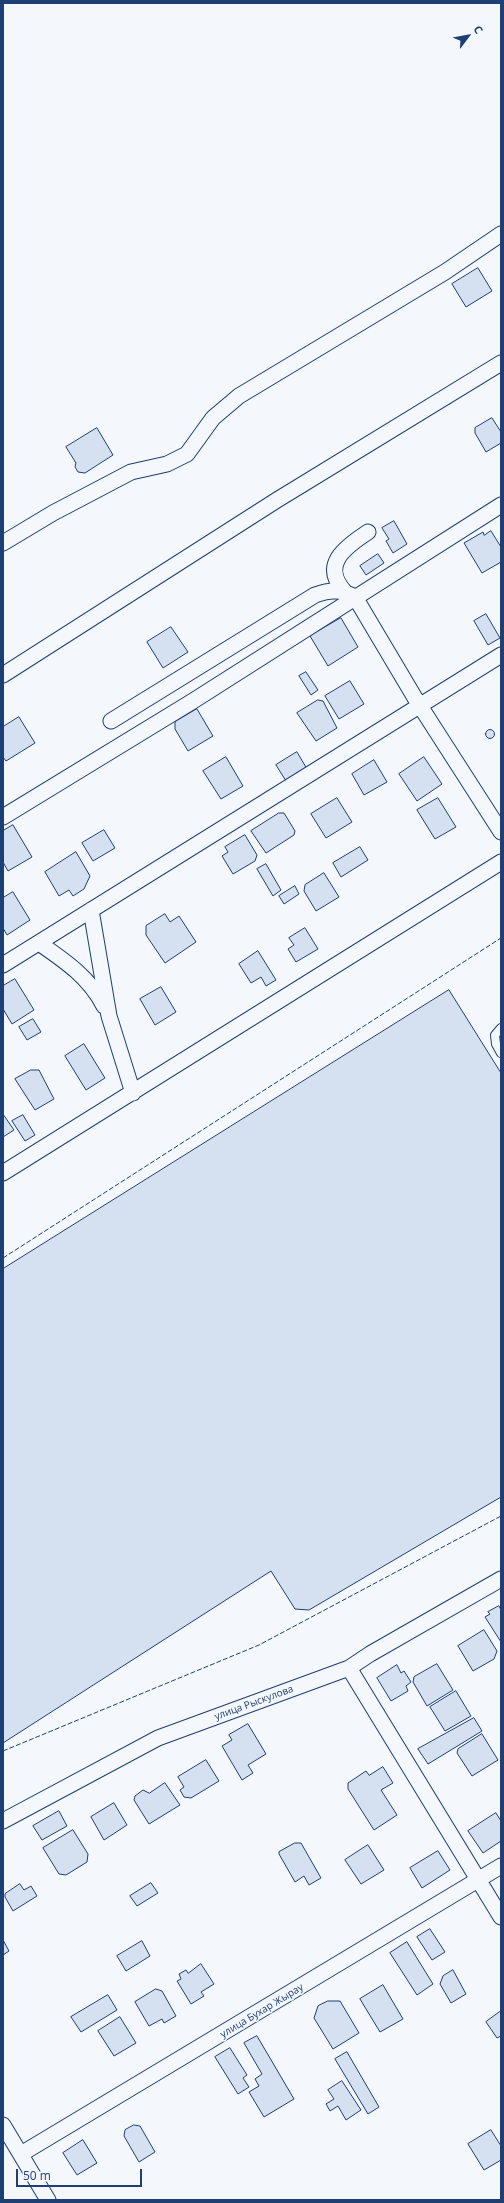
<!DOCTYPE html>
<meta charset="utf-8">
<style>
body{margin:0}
#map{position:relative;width:504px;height:2203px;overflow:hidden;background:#f4f7fb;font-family:"Open Sans",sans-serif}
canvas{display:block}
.frame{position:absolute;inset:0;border:4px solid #1d3f73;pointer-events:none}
.north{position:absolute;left:448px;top:16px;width:40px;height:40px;-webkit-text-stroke:3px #f4f7fb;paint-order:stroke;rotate:58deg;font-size:11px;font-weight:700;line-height:16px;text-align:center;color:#1d3f73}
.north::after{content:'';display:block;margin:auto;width:14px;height:18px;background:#1d3f73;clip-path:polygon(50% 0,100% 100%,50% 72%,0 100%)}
.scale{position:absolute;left:16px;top:2169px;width:126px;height:18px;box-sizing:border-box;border:2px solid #1d3f73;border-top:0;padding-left:5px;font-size:12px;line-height:14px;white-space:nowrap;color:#1d3f73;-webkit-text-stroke:3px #f4f7fb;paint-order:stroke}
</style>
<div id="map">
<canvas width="504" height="2203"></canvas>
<div class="frame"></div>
<div class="north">С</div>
<div class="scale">50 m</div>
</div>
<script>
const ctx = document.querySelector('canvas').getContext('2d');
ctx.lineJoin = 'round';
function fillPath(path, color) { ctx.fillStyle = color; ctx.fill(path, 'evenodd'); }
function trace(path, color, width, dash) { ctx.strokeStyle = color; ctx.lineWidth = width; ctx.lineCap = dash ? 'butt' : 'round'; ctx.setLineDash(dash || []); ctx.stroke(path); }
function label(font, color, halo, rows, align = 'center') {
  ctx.font = font + ' "Open Sans",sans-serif'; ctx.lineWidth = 3; ctx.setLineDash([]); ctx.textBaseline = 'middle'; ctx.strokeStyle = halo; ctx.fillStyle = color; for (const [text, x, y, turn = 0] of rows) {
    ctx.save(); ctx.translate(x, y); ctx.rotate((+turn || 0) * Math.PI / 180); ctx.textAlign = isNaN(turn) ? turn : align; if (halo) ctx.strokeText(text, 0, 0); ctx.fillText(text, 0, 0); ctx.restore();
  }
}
const building = new Path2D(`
 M478,268L492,291L466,307L452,284Z
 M492,418L501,432V443L486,452L475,433V428Z
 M97,428L113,455L85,473L78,472L75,467L76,463L66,447Z
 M394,521L407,544L393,553L386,541L389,539L382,528Z
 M491,531L501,547V562L482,573L464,543L483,532L484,535Z
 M378,554L384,563L366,575L360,566Z
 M486,614L500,638L488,645L474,621Z
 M341,618L358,647L328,666L310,636Z
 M171,627L188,652L163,668L147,642Z
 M306,672L318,690L311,695L299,676Z
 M350,681L364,704L339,719L325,696Z
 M318,700L323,701L337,728L316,741L297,713Z
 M197,709L213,736L188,751L175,729V722Z
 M19,717L35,743L6,761L3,757V727Z
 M485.5 734a4.5 4.5 0 1 1 9 0a4.5 4.5 0 1 1-9 0Z
 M297,752L307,769L286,781L276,765Z
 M226,757L243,786L221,799L203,771Z
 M424,757L442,784L417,801L399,774Z
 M374,760L387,782L364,795L352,774Z
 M337,798L352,822L326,838L311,814Z
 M438,798L456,827L435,839L417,810Z
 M279,813H284L295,831L294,835L266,853L251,831Z
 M13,825L32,857L8,871L3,862V831Z
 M104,830L115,848L93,861L82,843Z
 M245,835L257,855L255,861L233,874L222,856L228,852L225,847Z
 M360,847L368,860L341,877L333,863Z
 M76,852L90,876L84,889L73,896L69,890L59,896L45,872Z
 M266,864L281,890L273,896L257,869Z
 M324,873L339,897L316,911L304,891L305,885Z
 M295,886L299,894L284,904L279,896Z
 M13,892L30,920L7,935L3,928V898Z
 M165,914L170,922L179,916L196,942L165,963L146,935V926Z
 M305,928L318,949L296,962L288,949L294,945L289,938Z
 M258,951L276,980L266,986L261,977L251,983L239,964Z
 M15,979L34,1010L12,1024L3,1009V986Z
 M161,987L176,1012L155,1025L140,999Z
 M449,990L501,1073V1497L309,1610L295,1609L271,1571L3,1743V1269Z
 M33,1019L41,1032L27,1040L19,1027Z
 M84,1044L105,1078L86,1090L65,1056Z
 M31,1070H39L54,1099L35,1110L15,1079Z
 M3,1114L14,1130L3,1137Z
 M23,1115L35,1135L25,1141L12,1121Z
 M499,1606L501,1610V1642L485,1617L490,1614L488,1612Z
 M484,1630L497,1651L494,1659L473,1671L458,1646Z
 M437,1664L453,1690L427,1706L413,1682L414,1677Z
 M397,1665L401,1673L404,1671L411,1682L406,1686L408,1691L391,1701L377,1678Z
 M456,1691L471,1716L445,1731L430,1707Z
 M474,1718L482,1731L428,1764L418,1749Z
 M248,1724L266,1754L248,1765L253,1773L242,1780L222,1746L232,1740L229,1735Z
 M482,1734L498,1760L472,1776L457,1753L458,1749Z
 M206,1760L219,1781L191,1798L184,1797L180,1790L184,1787L178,1777Z
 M383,1767L393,1783L381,1790L397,1815L374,1830L348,1789V1783L366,1771L369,1775Z
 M165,1783L180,1805L149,1824L134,1800L135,1796L143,1790L149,1793Z
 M114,1803L127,1825L104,1840L91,1817Z
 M59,1811L67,1826L42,1840L33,1826Z
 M496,1813L501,1821V1841L483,1853L468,1831Z
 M73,1830L88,1854L87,1862L66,1875L59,1874L43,1848Z
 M295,1843H301L321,1878L309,1885L304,1876L295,1882L279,1854V1852Z
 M368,1845L384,1870L361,1884L345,1860Z
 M438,1851L450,1870L422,1888L410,1868Z
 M151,1883L158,1893L137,1906L130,1896Z
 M20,1884L24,1890L31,1886L37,1896L13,1911L5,1897V1894Z
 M430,1929L445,1952L432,1960L417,1937Z
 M3,1940L9,1951L3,1955Z
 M142,1941L150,1956L126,1971L117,1956Z
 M407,1942L433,1984L417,1995L390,1953Z
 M201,1964L214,1984L201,1992L204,1996L191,2004L177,1981L181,1979L179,1974L186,1970L188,1973Z
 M453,1970L466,1994L451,2003L440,1984L443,1976Z
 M383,1985L403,2019L380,2032L360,1999Z
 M156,1989L162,1991L176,2016L164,2023L162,2019L149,2026L135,2002Z
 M108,1995L117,2010L81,2032L71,2017Z
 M328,2001H340L359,2033L333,2049L314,2018L318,2006Z
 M501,2011V2036L497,2038L486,2022Z
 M120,2017L136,2043L114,2056L98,2031Z
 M257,2036L294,2099L264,2117L249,2092L259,2086L255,2079L262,2074L244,2043Z
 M230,2048L247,2075L243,2078L249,2087L238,2094L215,2057Z
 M347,2052L379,2107L368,2114L335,2059Z
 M342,2081L361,2110L346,2120L338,2106L330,2111L326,2104L334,2099L328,2090Z
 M134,2125L140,2126L155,2152L139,2162L124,2136L125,2130Z
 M491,2130L501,2146V2160L484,2170L468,2144Z
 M83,2140L97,2163L77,2175L63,2153Z`);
fillPath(building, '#d5e0f0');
trace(building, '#1d3f73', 1);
const service = new Path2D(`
 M501,1028L495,1035L496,1044L501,1053`);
const minor = new Path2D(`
 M3,543L53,513L131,472L167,464L187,454L213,418L239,396L445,272L501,234
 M345,592C320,565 345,547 368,532
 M3,675L277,500L501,363
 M111,721L315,595C330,590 340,589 355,597L415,698L501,832
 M3,817L193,701L501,505
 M91,910L109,1016L133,1093
 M39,943C65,961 89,977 104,1006
 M3,965L501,655
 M3,1173L501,862
 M349,1668L501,1917
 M3,1821L158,1738L349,1668L370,1654L501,1579
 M3,2125L48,2200
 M21,2154L501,1866`);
trace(service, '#1d3f73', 10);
trace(minor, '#1d3f73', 17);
trace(service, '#f4f7fb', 8);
trace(minor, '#f4f7fb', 15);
trace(new Path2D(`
 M3,1258L501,938
 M3,1751L259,1645L501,1516`), '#1d3f73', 1, [5, 2]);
label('10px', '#1d3f73', '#f4f7fb', [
 ["улица Рыскулова",254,1703,-20],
 ["улица Бухар Жырау",262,2011,-31]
]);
</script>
